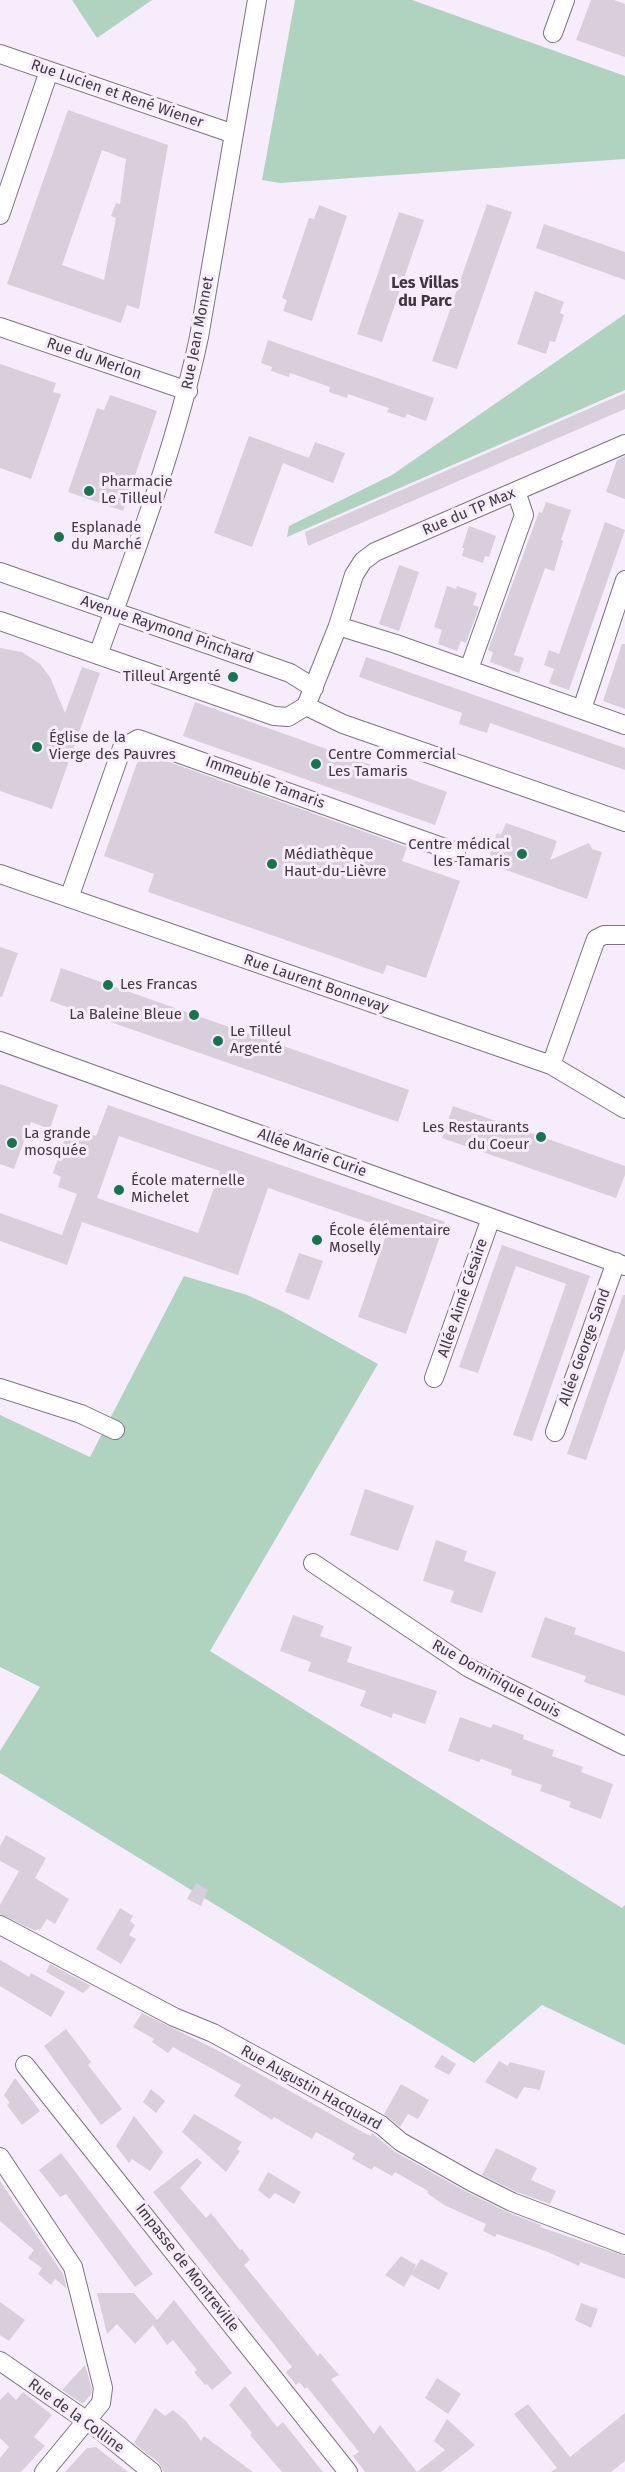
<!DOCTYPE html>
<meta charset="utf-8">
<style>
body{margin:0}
canvas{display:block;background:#f7ecfb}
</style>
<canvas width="625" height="2472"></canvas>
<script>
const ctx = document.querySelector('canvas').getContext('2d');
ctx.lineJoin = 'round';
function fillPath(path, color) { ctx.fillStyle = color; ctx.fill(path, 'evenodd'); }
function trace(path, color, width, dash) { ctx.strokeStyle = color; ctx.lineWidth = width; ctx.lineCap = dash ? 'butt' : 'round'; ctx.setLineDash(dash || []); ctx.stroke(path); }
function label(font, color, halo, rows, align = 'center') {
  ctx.font = font + ' "Fira Sans",sans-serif'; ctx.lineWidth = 6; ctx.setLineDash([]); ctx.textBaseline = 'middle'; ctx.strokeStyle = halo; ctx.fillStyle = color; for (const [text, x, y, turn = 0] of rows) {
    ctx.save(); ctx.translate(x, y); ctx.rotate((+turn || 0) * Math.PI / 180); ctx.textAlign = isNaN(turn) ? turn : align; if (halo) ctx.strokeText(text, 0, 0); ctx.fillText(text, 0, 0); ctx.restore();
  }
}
fillPath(new Path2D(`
 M72,0H152L97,38Z
 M295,0H412L625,76V159L280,183L262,180Z
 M625,314V390L287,537L289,526L392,475Z
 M184,1276L247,1295L280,1310L378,1364L210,1651L622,1908L625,1905V2045L542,2005L474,2063L0,1773V1751L40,1687L0,1667V1415L90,1457Z`), '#afd3be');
fillPath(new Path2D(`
 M591,0H614L625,4V57L576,40Z
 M68,110L168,145L139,309L127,305L121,323L7,284ZM102,150L126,159L120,204L116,203L111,216L116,218L104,280L62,265Z
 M487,204L512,212L457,369L432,361Z
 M319,205L347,216L312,321L283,311L287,300L282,298L309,218L314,219Z
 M399,212L424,220L382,342L357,334Z
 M544,224L625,252V280L536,248Z
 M535,291L564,302L560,313L564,315L555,342L550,341L546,354L517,344Z
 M268,340L434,398L426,421L407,414L405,418L387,412L389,408L348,394L347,398L329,392L330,387L290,373L289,377L271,371L272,367L261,363Z
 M0,364L56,383L53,392L61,394L31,479L0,468Z
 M625,393V409L308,546L305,532Z
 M110,395L157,411L123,511L68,492L97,408L104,410Z
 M249,436L309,458L315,442L345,453L333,483L283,463L252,547L214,533Z
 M625,456V499L606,492L617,460Z
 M546,502L571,510L561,540L563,541L554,571L545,568L514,655L524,658L519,673L490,662L493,652L488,650L539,512L542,513Z
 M605,522L625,530L569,690L549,683L554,669L544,665L549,650L559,654Z
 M469,526L496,536L489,557L485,556L483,563L462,556L464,548H462Z
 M399,565L419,572L399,631L379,624Z
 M447,586L456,589L457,586L477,593L473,605L479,607L466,643L461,641L457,651L438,644L442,630L434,627Z
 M622,644H625V709L603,701Z
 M0,648L22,652L40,664L50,677L65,713L82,667L100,673L52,809L0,791Z
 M366,657L625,748V770L490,723L487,733L459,724L462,713L359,677Z
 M195,702L447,792L435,825L183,736Z
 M141,752L407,847L402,861L460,881L426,978L387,965L383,974L148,892L154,874L104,856Z
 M506,823L557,841L550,860L589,843L592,849L602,852L587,899L487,863L497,833L501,835Z
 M0,947L18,953L2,997H0Z
 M61,968L409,1090L398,1122L50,1001Z
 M0,1084L58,1105L50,1129L31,1122L14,1169L0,1164Z
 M108,1105L445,1222L406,1334L358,1317L388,1229L268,1188L238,1275L82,1222L67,1265L0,1241V1213L62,1235L77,1194L58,1187L61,1177L53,1173L69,1127L96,1136ZM119,1136L220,1171L198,1233L97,1198Z
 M453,1106L625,1166V1175L616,1198L442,1138Z
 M502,1245L590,1276L532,1441L513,1435L566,1284L516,1266L478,1373L459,1367Z
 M299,1253L323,1261L309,1300L285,1292Z
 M623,1295H625V1349L586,1460L567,1454Z
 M365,1489L414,1506L398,1551L350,1535Z
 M436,1540L467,1551L464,1561L496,1572L482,1613L450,1602L454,1591L423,1581Z
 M293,1615L324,1626L320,1636L352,1647L347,1662L437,1691L425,1724L393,1713L392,1718L360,1706L366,1691L308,1671L311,1662L280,1651Z
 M545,1617L576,1628L574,1634L625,1652V1696L584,1682L586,1676L531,1657Z
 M460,1717L491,1728L493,1724L524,1735L523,1739L554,1750L552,1756L583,1767L581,1772L613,1784L601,1819L569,1807L571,1802L540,1791L542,1785L511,1775L512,1770L481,1759L479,1762L448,1751Z
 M6,1835L46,1858L35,1878L69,1899L55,1924L47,1919L40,1930L37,1929L36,1931L0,1914V1905L19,1871L0,1861V1846Z
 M196,1883L208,1890L201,1906L187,1899Z
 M120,1908L133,1916L130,1921L135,1925L129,1935L136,1939L121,1964L96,1949Z
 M0,1960L29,1977L31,1973L65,1992L51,2017L0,1986Z
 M50,1964L91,1986L83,1993L46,1972Z
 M142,2013L221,2052L366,2134L371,2136L372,2133L395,2152L467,2192L507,2212L541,2225L540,2227L625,2256V2279L580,2262L579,2266L548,2252L497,2234L495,2237L483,2231L486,2224L444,2205L427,2193L428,2191L395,2172L392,2176L374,2166L372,2170L352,2159L355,2154L316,2132L312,2139L274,2117L272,2120L234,2096L241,2085L173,2047L168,2053L152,2042L154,2039L133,2027Z
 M66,2029L91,2062L88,2065L122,2109L101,2125L44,2046Z
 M442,2055L456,2064L449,2075L434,2067Z
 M499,2061L508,2066L510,2062L545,2071L540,2090L524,2087L517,2099L485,2082Z
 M15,2078L40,2111L22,2125L7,2105L10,2103L4,2095Z
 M401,2084L429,2100L418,2119L408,2114L400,2127L384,2114Z
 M151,2089L165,2101L156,2113L143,2102Z
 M194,2114L242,2142L237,2149L240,2151L226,2172L182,2132Z
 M134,2116L163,2152L150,2171L132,2159L129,2163L116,2146Z
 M496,2148L537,2168L531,2180L556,2191L550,2204L517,2192L482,2175Z
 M61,2153L153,2274L135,2287L66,2194L60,2197L39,2170Z
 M197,2158L202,2163L180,2188L206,2218L211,2213L240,2250L242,2249L250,2260L244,2265L318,2356L320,2353L339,2375L331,2379L374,2434L380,2425L417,2472L445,2450L434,2441L447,2419L475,2445L441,2472H365L353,2456L359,2452L307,2387L305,2389L299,2382L296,2385L286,2372L292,2367L153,2192Z
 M268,2172L301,2192L294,2204L275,2193L269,2199L258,2190Z
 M0,2181L63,2274L67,2289L55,2279L51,2285L38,2274L42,2268L28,2258L34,2250L0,2221Z
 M401,2256L416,2265L412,2273L421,2259L448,2273L439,2290L411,2275L404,2287L385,2275Z
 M97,2293H134L157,2320L174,2300L232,2373L212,2390L207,2384L205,2385L194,2372L197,2370L173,2340L167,2345L153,2325L135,2344L117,2324L107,2334Z
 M0,2302L25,2320L9,2341L0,2335Z
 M581,2303L598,2309L591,2328L575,2320Z
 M85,2365L92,2389L91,2394L83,2404L62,2390Z
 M437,2378L461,2394L448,2414L425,2398Z
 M245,2386L277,2427L283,2422L323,2472H282L250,2435L252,2433L229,2405Z
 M8,2392L16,2400L23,2392L52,2415L34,2437L45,2446L21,2472H0V2458L9,2447L0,2438V2400Z
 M528,2404L570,2457L625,2413V2461L611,2472H551L557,2468L514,2414Z
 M155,2408L165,2416L173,2410L186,2421L201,2441L204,2436L253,2472H164L159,2463L134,2443Z
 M96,2447L128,2472H65L87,2448Z`), '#d8cedc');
const minor = new Path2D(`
 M553,33L565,0
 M0,54L234,134
 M0,215L49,71
 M0,327L188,391
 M0,572L290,673L314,688
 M0,621L274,716L288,717L306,706L338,626L354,575L363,561L375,552L625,444
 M338,626L396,644L625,725
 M98,655C136,550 176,446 199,337L257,0
 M469,669L524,515L516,491
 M306,706L343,724L625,822
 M582,709L625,580
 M0,874L551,1065L625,1109
 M69,898L122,748L138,739L456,852
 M0,1041L625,1266
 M551,1065L596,939L604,935H625
 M434,1378L491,1218
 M0,1388L81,1414L115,1430
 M555,1432L616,1262
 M313,1563L469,1668L625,1746
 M0,1925L174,2017L213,2033L294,2077L381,2125L401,2142L472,2182L512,2202L625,2245
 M25,2065L348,2472
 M0,2157L73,2267L103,2388L101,2403L44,2472
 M0,2361L100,2430L152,2472`);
trace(minor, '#7d7481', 20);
trace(minor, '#fff', 18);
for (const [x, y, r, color] of [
 [89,491,6,"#15764e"],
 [59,537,6,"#15764e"],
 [233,677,6,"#15764e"],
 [37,747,6,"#15764e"],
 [316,764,6,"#15764e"],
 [522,854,6,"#15764e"],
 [272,864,6,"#15764e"],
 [108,985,6,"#15764e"],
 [194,1015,6,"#15764e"],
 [218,1041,6,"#15764e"],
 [541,1137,6,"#15764e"],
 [12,1143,6,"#15764e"],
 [119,1190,6,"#15764e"],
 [317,1240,6,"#15764e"]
]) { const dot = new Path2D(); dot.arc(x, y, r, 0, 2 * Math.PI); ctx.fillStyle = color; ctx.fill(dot); trace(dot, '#f7ecfb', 2); }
label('15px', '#3e3a40', '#f7ecfb', [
 ["Rue Lucien et René Wiener",117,94,19],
 ["Rue Jean Monnet",198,333,-79],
 ["Rue du Merlon",94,359,19],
 ["Rue du TP Max",469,512,-23],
 ["Avenue Raymond Pinchard",167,630,19],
 ["Immeuble Tamaris",265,783,20],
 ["Rue Laurent Bonnevay",316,984,19],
 ["Allée Marie Curie",312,1153,20],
 ["Allée Aimé Césaire",463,1298,-71],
 ["Allée George Sand",585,1347,-70],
 ["Rue Dominique Louis",496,1679,29],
 ["Rue Augustin Hacquard",311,2088,29],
 ["Impasse de Montreville",187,2268,52],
 ["Rue de la Colline",76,2416,36]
]);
label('15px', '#3e3a40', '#f7ecfb', [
 ["Pharmacie",101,482],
 ["Le Tilleul",101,499],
 ["Esplanade",71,528],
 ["du Marché",71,545],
 ["Tilleul Argenté",221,677,"right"],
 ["Église de la",49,738],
 ["Vierge des Pauvres",49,755],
 ["Centre Commercial",328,755],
 ["Les Tamaris",328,772],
 ["Centre médical",510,845,"right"],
 ["les Tamaris",510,862,"right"],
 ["Médiathèque",284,855],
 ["Haut-du-Lièvre",284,872],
 ["Les Francas",120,985],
 ["La Baleine Bleue",182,1015,"right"],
 ["Le Tilleul",230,1032],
 ["Argenté",230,1049],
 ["Les Restaurants",529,1128,"right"],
 ["du Coeur",529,1145,"right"],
 ["La grande",24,1134],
 ["mosquée",24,1151],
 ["École maternelle",131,1181],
 ["Michelet",131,1198],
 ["École élémentaire",329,1231],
 ["Moselly",329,1248]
], 'left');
label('bold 16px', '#3e3540', '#f7ecfb', [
 ["Les Villas",425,284],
 ["du Parc",425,302]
]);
</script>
